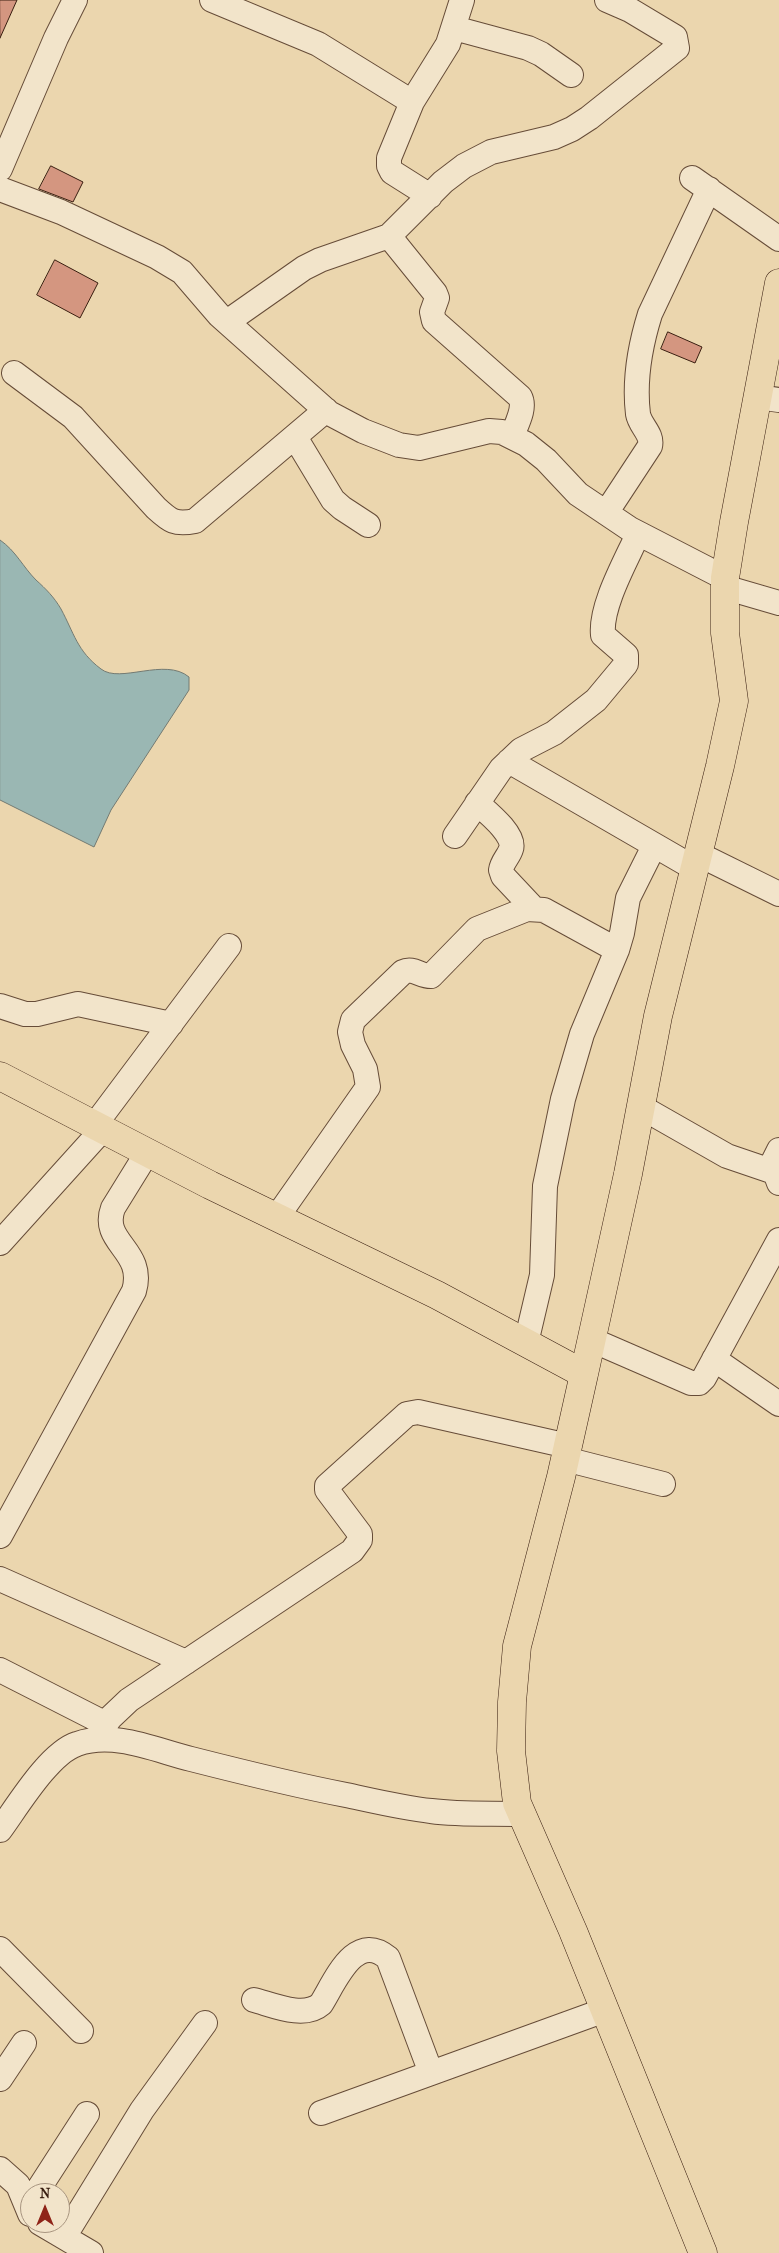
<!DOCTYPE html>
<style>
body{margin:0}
#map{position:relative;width:779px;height:2253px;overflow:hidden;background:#ebd6ae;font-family:"IM FELL French Canon",serif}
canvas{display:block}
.north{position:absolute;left:20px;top:2183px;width:50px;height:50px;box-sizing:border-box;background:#f2e4ca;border:1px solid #a89580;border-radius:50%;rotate:0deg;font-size:14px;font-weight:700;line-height:20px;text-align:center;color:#391e10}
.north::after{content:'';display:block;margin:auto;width:18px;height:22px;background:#8f2418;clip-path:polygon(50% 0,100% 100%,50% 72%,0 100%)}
</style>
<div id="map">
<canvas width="779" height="2253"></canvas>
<div class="north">N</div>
</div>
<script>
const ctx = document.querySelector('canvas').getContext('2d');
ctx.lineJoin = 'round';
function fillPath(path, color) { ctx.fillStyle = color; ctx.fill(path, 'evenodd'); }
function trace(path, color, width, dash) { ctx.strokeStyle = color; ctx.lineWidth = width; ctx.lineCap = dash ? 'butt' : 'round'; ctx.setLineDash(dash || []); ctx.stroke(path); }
const water = new Path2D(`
 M0,540C16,551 23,567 36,580C46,589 54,597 61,609C74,633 77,651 101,669C120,684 165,657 189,677V690L111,810L94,847L0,800Z`);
fillPath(water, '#9ab7b3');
trace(water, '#737a72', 1);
const building = new Path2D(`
 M0,0H17L0,38Z
 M51,166L83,182L73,202L39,189Z
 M55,260L98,283L80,318L37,295Z
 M668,332L702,347L695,363L661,349Z`);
fillPath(building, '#d49680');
trace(building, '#391e10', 1);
const minor = new Path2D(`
 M212,0L318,44L412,102
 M454,28L528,48L541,54L571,75
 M0,169L56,38L75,0
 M692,178L779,239
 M0,189L61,212L157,257L182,272L219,315L329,413L363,431L399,445L419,448L489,431L502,432L526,444L546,460L578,494L630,529L725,578
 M430,196L392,172L389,166V158L412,102L448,44L462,0
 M389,236L435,293L437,298L432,312L434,321L520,397C526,408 516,425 512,436
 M227,322L304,268L320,260L389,236L443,182L464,166L491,152L554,137L572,129L589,118L677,48L675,37L630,10L607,0
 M14,373L73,417L156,508C170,521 175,525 195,521L326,410
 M758,397L779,400
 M295,437L333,500L342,508L368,525
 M606,513L650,446C653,434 640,426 638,414C634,381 640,346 650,314L709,189
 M724,587L779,603
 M509,761L694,868
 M477,803C487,812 516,835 511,849C509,856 502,862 501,870L503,876L534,909
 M455,836L501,769L521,750L554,733L596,700L626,664V655L603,635C600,606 626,561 638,534
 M698,854L779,894
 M0,1006L25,1014H37L78,1004L171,1024
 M641,1107L727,1156L774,1172
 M94,1126L229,946
 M779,1150L772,1164L779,1183
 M277,1217L368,1087L365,1069L353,1045L350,1032L353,1020L403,972C413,967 420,976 431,976L477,929L527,909L544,910L617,950
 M0,1243L102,1130
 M592,1340L691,1383H699L704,1378L779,1240
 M526,1343L542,1275L545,1186L563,1099L582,1034L617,950L622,933L628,898L654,846
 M714,1359L779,1404
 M565,1459L663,1484
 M0,1536L134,1291C146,1250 100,1243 113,1208L147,1153
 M0,1579L186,1662
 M0,1670L106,1724
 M95,1740L110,1718L129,1700L352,1551L360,1540V1534L327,1490V1486L407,1414L418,1412L568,1446
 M0,1830C17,1807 49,1753 77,1744C114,1731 155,1750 191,1759C242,1772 294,1785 346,1795C374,1801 403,1808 431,1811C461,1815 492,1813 522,1814
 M0,1949L81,2031
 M254,2000C273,2005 304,2019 321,2004C335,1982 355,1930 388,1958L431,2073
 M0,2079L24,2043
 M321,2113L605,2010
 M0,2169L18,2185L30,2214
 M36,2193L87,2114
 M40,2223L91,2253
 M64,2237L142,2110L205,2023`);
const major = new Path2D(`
 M0,1076L210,1185L437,1295L584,1374L561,1477L517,1646L512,1702L511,1751L517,1803L573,1931L703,2253
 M584,1374L628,1174L658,1016L720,766L734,701L725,633V578L734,522L779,283`);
trace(minor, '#664c38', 26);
trace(major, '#391e10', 29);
trace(minor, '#f2e4ca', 24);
trace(major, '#ebd6ae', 28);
</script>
